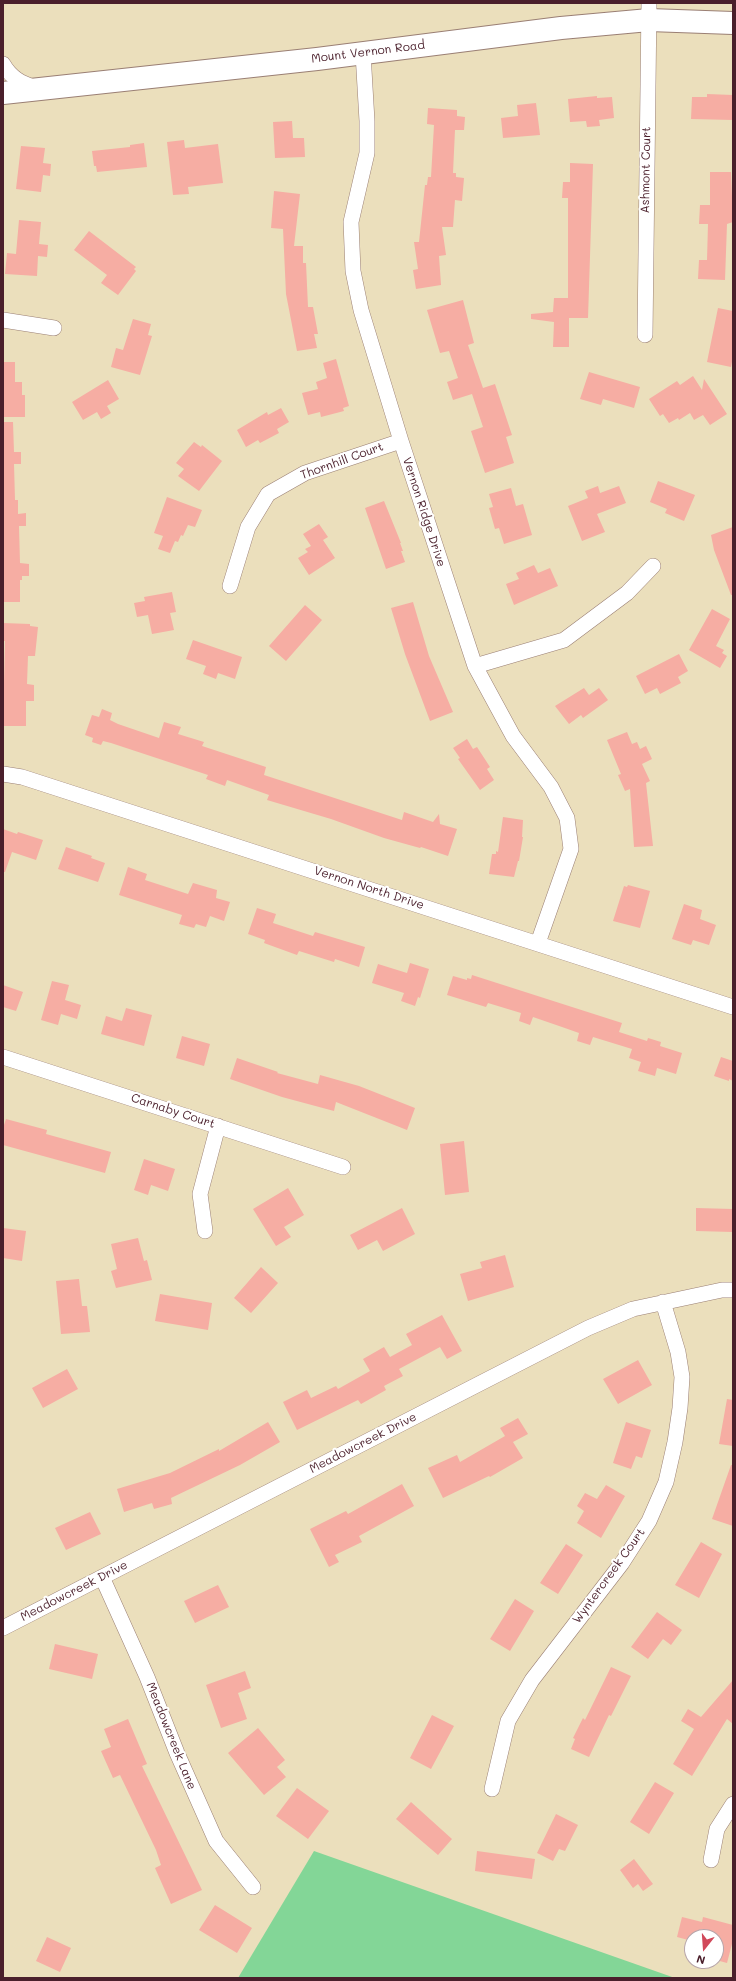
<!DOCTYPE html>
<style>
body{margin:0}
#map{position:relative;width:736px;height:1981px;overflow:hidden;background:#ebdfbc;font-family:Mali,sans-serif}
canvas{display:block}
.frame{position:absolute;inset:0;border:4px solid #4a1f2b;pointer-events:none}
.north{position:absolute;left:684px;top:1929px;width:40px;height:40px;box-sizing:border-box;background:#fff;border:1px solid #b7a5aa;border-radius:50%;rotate:197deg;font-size:11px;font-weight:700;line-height:16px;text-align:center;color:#4a1f2b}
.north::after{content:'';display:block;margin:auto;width:14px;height:18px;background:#d1495b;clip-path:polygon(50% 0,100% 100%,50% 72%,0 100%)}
</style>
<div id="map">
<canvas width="736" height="1981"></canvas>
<div class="frame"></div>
<div class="north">N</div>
</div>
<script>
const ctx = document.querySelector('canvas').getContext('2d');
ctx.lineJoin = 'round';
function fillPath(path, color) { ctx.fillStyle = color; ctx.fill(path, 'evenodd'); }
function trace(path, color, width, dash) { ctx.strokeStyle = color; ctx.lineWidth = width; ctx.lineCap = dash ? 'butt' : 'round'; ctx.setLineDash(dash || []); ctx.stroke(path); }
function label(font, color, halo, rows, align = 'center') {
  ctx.font = font + ' Mali,sans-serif'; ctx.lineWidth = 4; ctx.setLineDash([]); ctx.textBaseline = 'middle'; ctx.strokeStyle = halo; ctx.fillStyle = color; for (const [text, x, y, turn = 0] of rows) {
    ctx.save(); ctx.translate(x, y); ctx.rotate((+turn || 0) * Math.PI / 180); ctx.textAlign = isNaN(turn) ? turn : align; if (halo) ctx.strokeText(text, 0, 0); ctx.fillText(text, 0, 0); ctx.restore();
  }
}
fillPath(new Path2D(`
 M314,1851L675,1978H238Z`), '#83d697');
fillPath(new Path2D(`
 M707,94L733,95V120L691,119L692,97H707Z
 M597,96V98L612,97L614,118L599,120L600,126L587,127L586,121L570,122L568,99Z
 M536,103L540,135L503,138L501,118L518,116L517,105Z
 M428,108L457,110V116L465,117L464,130H455L453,173H456V177L464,178L462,201L455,200L453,227H442L446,255L439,256L441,285L416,289L413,270L418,269L414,242H419L425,185H427L428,177H431L434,125L427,124Z
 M292,121L293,138H304L305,157L275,158L273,122Z
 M184,140L185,148L218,144L223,183L188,187L189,194L173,195L167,142Z
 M144,143L147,167L97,172L96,166H94L92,151L130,147V145Z
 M21,146L45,148L43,163L51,164L50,176L43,175L41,192L16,189Z
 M570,163L593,164L588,318H569V347H553L554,322L531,319V314L553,312L554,298H568V198H562L563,182H570Z
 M710,172H731L733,222L727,224L725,280L698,279L699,260H707L708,224H699L700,205H710Z
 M274,191L300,194L294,246H303V263H306L308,307H313L318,334H314L317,348L297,351L286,294L283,229L271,228Z
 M19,220L41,222L39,244L48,245L47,257L38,256L37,276L5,274L7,253L16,254Z
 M89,231L136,267L134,269L136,271L118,295L101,283L107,275L74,250Z
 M463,300L474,343L468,345L483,388L495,384L512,435L506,437L514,463L485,473L471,431L483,427L472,394L453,400L447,382L458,378L449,351L440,353L427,310Z
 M718,308L733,311V356L731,367L707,362Z
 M133,319L151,324L148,335L152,336L140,375L111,367L116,348L123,350Z
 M336,359L349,406L343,408L344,411L321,417L320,412L308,415L302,393L318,389L316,382L327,378L323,363Z
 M3,362H15V382H22V395H25V417H3Z
 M589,372L640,387L634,408L603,399L601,405L580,399Z
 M693,376L702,390L704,379L727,414L710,425L703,415L694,420L690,413L679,420L678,418L669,423L663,414L660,416L649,399L677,381L680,385Z
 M108,380L119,399L107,406L111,413L101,419L97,412L83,420L72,402Z
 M281,408L289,422L277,429L279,433L260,443L258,440L246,447L237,430L267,412L268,415Z
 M3,422H13L14,452H21V464H14L15,500H18V514L26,513V526H19L20,563L29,564V576H22V580H20V602H3Z
 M194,442L201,447L202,445L222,461L199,491L178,476L184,469L176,463Z
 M658,481L695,495L684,521L665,513L667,509L650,502Z
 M598,486L600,493L619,486L626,503L597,514L605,532L582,541L568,506L588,498L585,491Z
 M511,488L516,506L523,504L532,535L504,544L499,528L495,529L489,508L493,507L489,494Z
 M167,497L202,510L195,527L188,525L183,536L181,535L178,542L175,541L170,553L158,549L163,536L154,533Z
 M384,501L401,543H400L403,551H401L405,562L386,569L365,508Z
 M319,524L328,537L323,540L335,558L309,575L298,558L308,552L305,549L311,546L303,534Z
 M733,527V595H731L714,550L711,535Z
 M534,565L538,573L550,568L558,586L514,605L506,584L519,579L516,573Z
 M172,592L176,612L170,613L174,630L152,634L148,615L137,617L134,603L145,601L144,597Z
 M413,602L429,656L453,712L430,721L405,654L391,608Z
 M305,605L322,620L286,661L269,646Z
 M712,609L730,619L716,646L724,650L722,653L727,656L720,668L689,650Z
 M3,623L30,624V626L38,627L35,656H28L27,684L34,685V701H26V726H3L5,641H3Z
 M193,640L242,657L235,679L218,673L216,679L203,674L206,666L186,659Z
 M679,654L688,671L678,677L681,683L660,694L657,688L645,694L636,676Z
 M584,688L589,695L599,688L608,700L583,718L581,715L569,724L555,706Z
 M102,709L112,713L110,720L118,724L159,738L164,722L181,727L178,734L204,742L202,746L266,767L264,775L402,820L404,812L433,822L439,814L440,824L457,829L448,856L421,847L420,848L384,838L331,819L267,800L269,795L227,780L225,786L206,779L208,775L111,743L103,741L101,745L92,742L93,738L85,735L92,715L99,717Z
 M627,732L632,744L637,742L640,749L646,746L652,759L642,764L650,781L646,783L653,846L634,847L630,789L625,791L618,775L621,774L607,740Z
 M467,739L473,749L477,747L490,767L487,769L494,780L480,790L458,759L460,758L453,748Z
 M503,817L523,820L522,837H523L519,861H518L514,877L489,874L492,854H496V851L498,852Z
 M3,829L17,834L18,832L43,840L36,860L12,852L5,872H3Z
 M66,847L92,856L91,858L105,863L98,882L58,869Z
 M128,867L147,874L145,880L188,894L193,883L217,890L216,898L230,902L224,921L210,916L206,927L196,924L194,928L179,924L182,915L119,895Z
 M628,885L650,891L640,928L613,921L624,886L627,887Z
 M684,904L702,910L700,919L716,925L709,945L693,940L691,945L672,939Z
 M257,908L276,914L273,923L313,936L315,932L365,947L359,967L335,959L334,962L299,951L297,955L264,943L265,940L248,934Z
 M410,963L429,969L420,998L418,997L415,1006L401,1001L404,993L372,983L378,964L407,973Z
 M472,975L622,1023L619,1032L647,1041L648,1038L661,1042L660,1046L682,1053L676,1074L657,1068L655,1076L638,1071L641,1062L629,1058L632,1049L593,1037L590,1045L577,1041L579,1033L562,1027L533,1017L530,1025L519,1021L521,1013L488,1003L486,1007L447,995L453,976L467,980V978L471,979Z
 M52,981L69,985L65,1000L81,1005L77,1019L61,1014L58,1025L41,1020Z
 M3,985L23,992L16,1011L3,1007Z
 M126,1008L152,1015L144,1046L101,1034L106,1016L122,1021Z
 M182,1036L210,1044L204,1066L176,1058Z
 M721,1057L733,1061V1081L729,1079V1081L714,1076Z
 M237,1058L278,1072L277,1073L318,1084L320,1075L359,1086L415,1108L407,1130L336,1102L334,1111L282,1097L230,1079Z
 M6,1119L47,1130L46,1134L111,1152L105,1173L3,1145V1128Z
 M464,1141L469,1192L445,1195L440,1144Z
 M144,1159L175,1169L168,1191L151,1185L148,1195L134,1190Z
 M288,1188L304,1215L284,1227L291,1237L276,1246L253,1209Z
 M402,1208L415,1234L383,1251L377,1240L358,1250L350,1235Z
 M696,1208L733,1209V1232L696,1231Z
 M3,1228L26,1231L22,1261L3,1258Z
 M138,1238L144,1261L147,1260L152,1280L116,1288L111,1271L117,1269L111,1244Z
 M505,1255L514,1287L468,1301L460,1274L482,1268L480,1262Z
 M261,1267L278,1283L251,1313L234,1298Z
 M79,1279L82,1306H87L90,1332L61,1334L56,1281Z
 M160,1294L212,1303L208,1330L155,1321Z
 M442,1315L462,1351L447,1359L440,1347L399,1369L403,1376L384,1386L386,1390L361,1404L358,1400L297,1430L283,1402L307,1390L311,1398L336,1386L338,1389L370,1371L363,1359L384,1347L390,1357L412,1345L406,1334Z
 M638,1360L652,1385L618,1404L603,1379Z
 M67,1369L78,1389L43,1408L32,1388Z
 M727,1399L733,1400V1446L719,1444Z
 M518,1418L528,1434L513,1442L523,1458L490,1477L489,1476L443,1498L428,1468L457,1455L460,1462L505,1436L500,1428Z
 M268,1422L280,1442L240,1465L171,1498L172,1504L154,1509L152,1503L124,1512L117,1489L170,1473L219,1449V1451Z
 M626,1422L651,1430L642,1458L636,1456L631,1469L613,1463Z
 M731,1465H733V1526L712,1519Z
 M402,1484L414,1506L359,1536L362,1542L335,1555L339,1562L329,1567L310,1529L346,1511L348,1514Z
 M606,1485L625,1496L601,1538L577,1523L584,1511L577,1506L585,1493L597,1499Z
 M90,1512L101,1534L66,1550L55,1528Z
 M701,1542L722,1554L699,1598L675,1585Z
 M566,1544L583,1555L558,1594L540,1583Z
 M218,1585L229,1607L195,1623L184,1601Z
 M515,1599L534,1611L510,1651L490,1639Z
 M657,1612L682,1630L671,1645L663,1639L648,1659L631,1647Z
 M55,1644L98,1654L92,1679L49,1669Z
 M611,1667L631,1676L611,1716L609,1715L589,1757L571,1749L575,1739L573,1738L583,1718L585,1720Z
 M245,1671L251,1688L238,1693L247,1719L221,1728L206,1685Z
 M733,1680V1724L727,1719L692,1776L673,1764L694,1729L681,1721L688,1709L701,1717Z
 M432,1715L454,1726L431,1769L410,1758Z
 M128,1719L147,1764L142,1766L202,1890L171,1904L155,1868L161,1865L156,1850L120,1775L113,1778L101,1751L111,1747L104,1729Z
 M258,1728L285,1760L277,1767L286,1777L264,1795L228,1753Z
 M655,1782L674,1793L649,1834L630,1822Z
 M297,1788L329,1811L308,1839L276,1816Z
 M411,1802L452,1839L438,1855L396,1819Z
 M556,1814L578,1825L565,1851L559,1849L553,1861L537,1853Z
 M477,1851L535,1859L532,1879L475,1871Z
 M634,1859L653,1884L643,1891L638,1884L633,1888L620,1870Z
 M215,1905L252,1928L237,1953L199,1930Z
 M682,1917L702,1922L703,1917L733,1925V1940L727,1963L716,1960V1937H692V1941L677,1937Z
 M47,1937L71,1948L60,1972L36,1961Z`), '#f6ada3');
const street = new Path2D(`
 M363,53L367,121V153L351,222L353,271L361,310L401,441L475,666L513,736L551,787L567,818L571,849L538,943
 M3,64C11,78 21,83 36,88
 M3,320L54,328
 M645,335L649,3
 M230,586L248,527L268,494L305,473L401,441
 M475,666L564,640L627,593L653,566
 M3,774L22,777L733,1007
 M3,1057L343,1167
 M205,1231L200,1194L218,1126
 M102,1577L147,1677L177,1753L216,1841L253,1887
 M3,1628L588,1328L633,1309L722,1290H733
 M492,1789L508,1721L532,1680L622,1563L649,1521L666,1482L675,1442L680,1408L682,1377L678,1352L663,1302
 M711,1860L717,1829L733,1804`);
const secondary = new Path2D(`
 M3,93L317,59L561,28L649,20L733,23`);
trace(street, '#9a7f74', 16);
trace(secondary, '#9a7f74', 24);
trace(street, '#fff', 15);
trace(secondary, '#fff', 22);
label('12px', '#4a1f2b', '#fff', [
 ["Mount Vernon Road",368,52,-7],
 ["Ashmont Court",646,170,-89],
 ["Thornhill Court",342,461,-20],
 ["Vernon Ridge Drive",424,512,72],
 ["Vernon North Drive",369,888,18],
 ["Carnaby Court",173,1111,18],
 ["Meadowcreek Drive",363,1443,-27],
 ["Wyntercreek Court",609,1576,-54],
 ["Meadowcreek Drive",74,1591,-27],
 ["Meadowcreek Lane",171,1736,68]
]);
</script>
